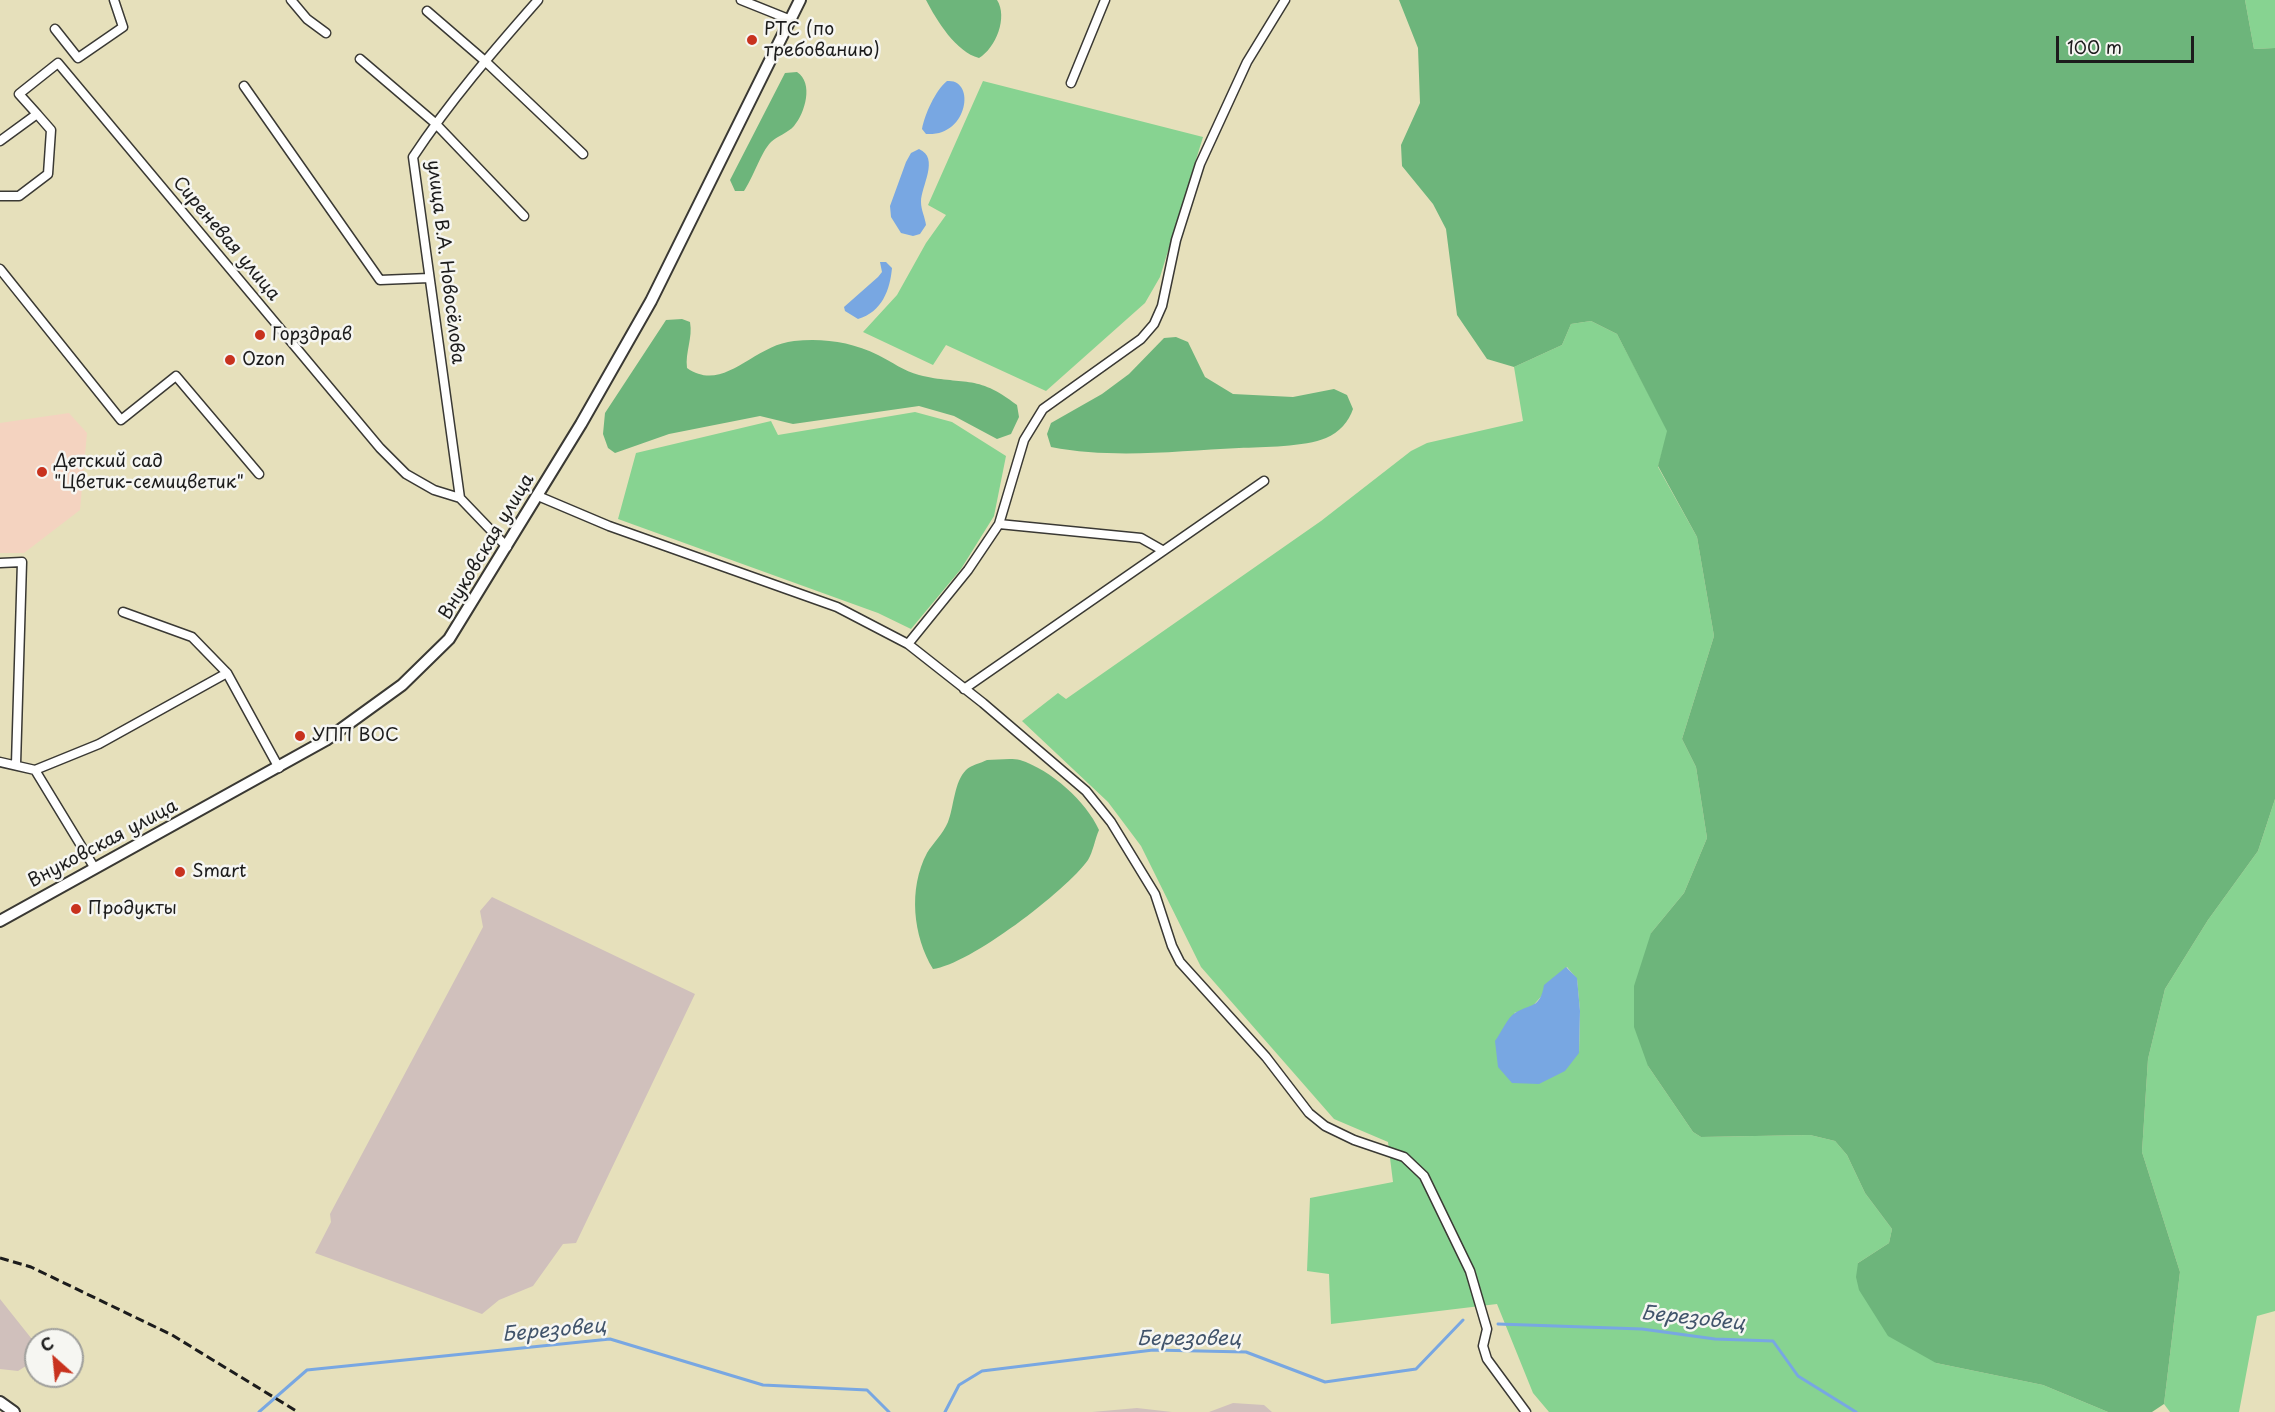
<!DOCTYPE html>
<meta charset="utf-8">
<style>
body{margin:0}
#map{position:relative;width:2275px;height:1412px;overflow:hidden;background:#e6e0bb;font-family:"Playpen Sans",sans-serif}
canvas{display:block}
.north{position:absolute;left:24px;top:1328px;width:60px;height:60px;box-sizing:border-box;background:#f6f6f2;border:2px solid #9f9f9c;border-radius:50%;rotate:333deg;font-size:16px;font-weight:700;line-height:24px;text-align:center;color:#1c1c1c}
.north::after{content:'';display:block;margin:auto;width:21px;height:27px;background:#c8321e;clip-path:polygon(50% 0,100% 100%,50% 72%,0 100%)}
.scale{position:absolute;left:2056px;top:36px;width:138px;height:27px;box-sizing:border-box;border:3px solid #1c1c1c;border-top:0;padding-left:8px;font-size:18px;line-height:21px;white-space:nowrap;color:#1c1c1c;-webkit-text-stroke:4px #f6f6f2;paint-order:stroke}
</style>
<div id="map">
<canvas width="2275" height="1412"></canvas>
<div class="north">С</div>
<div class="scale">100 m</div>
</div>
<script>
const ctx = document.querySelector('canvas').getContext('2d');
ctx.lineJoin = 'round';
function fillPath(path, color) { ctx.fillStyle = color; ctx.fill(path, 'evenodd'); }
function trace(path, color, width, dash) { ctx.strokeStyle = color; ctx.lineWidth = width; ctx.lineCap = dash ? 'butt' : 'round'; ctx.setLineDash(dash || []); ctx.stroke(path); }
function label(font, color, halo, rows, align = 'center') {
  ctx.font = font + ' "Playpen Sans",sans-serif'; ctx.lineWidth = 5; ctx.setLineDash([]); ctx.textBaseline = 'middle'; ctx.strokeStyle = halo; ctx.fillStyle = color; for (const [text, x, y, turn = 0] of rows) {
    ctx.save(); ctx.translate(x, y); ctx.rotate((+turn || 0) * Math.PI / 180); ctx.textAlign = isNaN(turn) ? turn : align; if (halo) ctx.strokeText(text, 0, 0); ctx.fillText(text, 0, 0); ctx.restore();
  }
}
fillPath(new Path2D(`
 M69,413L87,433L80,510L24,553H0V423Z`), '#f4d3c0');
fillPath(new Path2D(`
 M492,897L695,994L576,1243L563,1244L533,1286L499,1300L482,1314L315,1253L331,1222L330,1214L483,927L480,911Z
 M0,1299L35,1343L34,1361L18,1371L0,1369Z
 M1233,1403L1264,1405L1272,1412H1209Z
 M1137,1408L1172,1412H1092Z`), '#d0c0bc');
fillPath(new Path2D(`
 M2245,0H2275V48L2254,49Z
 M983,81L1203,137L1160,277L1145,303L1046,391L946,345L933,365L863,332L897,295L926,243L946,215L928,205Z
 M1591,321L1617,334L1668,431L1658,467L1697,537L1714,636L1682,739L1696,767L1707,838L1684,893L1651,933L1648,1066L1693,1132L1701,1137L1810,1135L1835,1141L1847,1155L1865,1193L1892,1229L1889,1243L1858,1263L1936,1363L2043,1385L2108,1412H1549L1533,1393L1497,1304L1331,1324L1329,1274L1307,1271L1310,1198L1393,1182L1388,1142L1334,1119L1201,967L1141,846L1108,802L1022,721L1058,693L1066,699L1321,521L1411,451L1427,443L1523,421L1514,367L1562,345L1571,324ZM1567,967L1577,979L1580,1011L1579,1053L1514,1013L1531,1008Z
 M915,412L952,422L1006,456L994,516L961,569L911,629L878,613L618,519L636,453L771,421L778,435Z
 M2275,799V1311L2257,1316L2239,1412H2170L2164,1404L2180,1272L2142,1152L2148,1059L2165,989L2208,920L2258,851Z`), '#87d391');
fillPath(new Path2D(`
 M926,0H997C1008,17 996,48 979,58C956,52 937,21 926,0Z
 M1399,0H2245L2254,49L2275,48V799L2258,851L2208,920L2165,989L2148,1059L2142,1152L2180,1272L2164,1404L2152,1412H2108L2043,1385L1936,1363L1888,1336L1859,1290L1856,1277L1858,1263L1889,1243L1892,1229L1865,1193L1847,1155L1835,1141L1810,1135L1701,1137L1693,1132L1648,1066L1634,1027V986L1651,933L1684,893L1707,838L1696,767L1682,739L1714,636L1697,537L1658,466L1667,431L1617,334L1591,321L1571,324L1562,345L1514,367L1487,359L1457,315L1446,229L1433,204L1402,166L1401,145L1420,103L1418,48Z
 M797,72C814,83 805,113 794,126C788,133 777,136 771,142C761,152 753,178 744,191H735L730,180L785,73Z
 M682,319L690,322C693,338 685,352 687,368C724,394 753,345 794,341C824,338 851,342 878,355C892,362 904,371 919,375C963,386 976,373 1017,405L1019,417L1011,434L997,439L954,416L919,406L793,424L760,416L669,434L615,453L608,448L603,434L605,413L666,320Z
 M1176,337L1188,342L1205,377L1233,394L1293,397L1334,389L1347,395L1353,409C1349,421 1339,433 1326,438C1305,447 1263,447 1239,448C1177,451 1113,459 1051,447L1047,434L1051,423L1102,394L1129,374L1164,338Z
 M987,760C997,760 1011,758 1020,760C1051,770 1086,801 1099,830C1095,839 1093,852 1088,860C1066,891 969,965 933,969C913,936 908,889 927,853C933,843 943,834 948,822C954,807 954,782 966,770C971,765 981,763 987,760Z`), '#6db57b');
fillPath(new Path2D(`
 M947,81C976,78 969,137 926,134L922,129C925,114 935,91 947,81Z
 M919,149C940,158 921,186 921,202C921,210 925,217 926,225L920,234L913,236L901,233L891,217L890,206L906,162L911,153Z
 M880,262H886L892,268C890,290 882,312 858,319L845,311L844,307L878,277L882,272Z
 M1566,967L1577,978L1580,1011L1579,1053L1565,1071L1539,1084L1512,1083L1498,1067L1495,1041C1501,1033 1507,1018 1515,1013C1531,1003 1540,1009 1544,985Z`), '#78a7e2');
trace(new Path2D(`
 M1498,1324L1642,1329L1715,1339L1773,1341L1798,1376L1856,1412
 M259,1412L307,1370L610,1339L763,1385L867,1390L889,1412
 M945,1412L959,1385L982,1371L1153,1350L1246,1352L1325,1382L1416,1369L1463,1320`), '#78a7e2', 3);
const minor = new Path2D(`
 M291,0L307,19L326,33
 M741,0L791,20
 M427,11L485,61L583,154
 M55,29L78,58L123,27L114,0
 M360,59L435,123L524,216
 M1071,83L1105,0
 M244,86L380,280L429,278
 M0,141L37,114L19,94L58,63L380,448L406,474L434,490L460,498L507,547
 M0,196H19L48,174L51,130L37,114
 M0,269L121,420L176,376L259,474
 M538,496L609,526L837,607L908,644L983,703L1086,791L1111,822L1155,894L1172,946L1180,962L1266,1057L1309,1113L1325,1126L1354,1140L1404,1157L1424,1176L1470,1271L1487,1329L1483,1346L1487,1359L1526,1412
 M460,498L413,157C450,101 494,50 538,0
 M999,524L1141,538L1162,550
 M0,563L22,562L16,764
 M123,612L192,637L227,673L279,768
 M908,644L968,570L999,524L1024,440L1043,409L1141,339L1154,324L1162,306L1176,240L1200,164L1247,62L1285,0
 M964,689L1264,481
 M0,762L35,770L94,867
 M35,770L99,744L227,673`);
const secondary = new Path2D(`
 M0,921L326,740L402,685L449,639L581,424L651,301L800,0
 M0,1402L14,1412`);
trace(minor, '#3a3934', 11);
trace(secondary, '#3a3934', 14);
trace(minor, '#fff', 8);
trace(secondary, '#fff', 10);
trace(new Path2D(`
 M0,1258L31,1267L172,1335L298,1412`), '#1c1c1c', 3, [9, 4.5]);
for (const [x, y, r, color] of [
 [752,40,6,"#c8321e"],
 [260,335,6,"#c8321e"],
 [230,360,6,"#c8321e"],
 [42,472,6,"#c8321e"],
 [300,736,6,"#c8321e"],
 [180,872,6,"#c8321e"],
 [76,909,6,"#c8321e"]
]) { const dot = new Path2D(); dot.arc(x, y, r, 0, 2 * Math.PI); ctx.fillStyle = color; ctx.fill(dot); trace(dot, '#f6f6f2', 2); }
label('18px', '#1c1c1c', '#f6f6f2', [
 ["РТС (по",764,30],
 ["требованию)",764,51],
 ["Горздрав",272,335],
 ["Ozon",242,360],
 ["Детский сад",54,462],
 ["\"Цветик-семицветик\"",54,483],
 ["УПП ВОС",312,736],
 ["Smart",192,872],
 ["Продукты",88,909]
], 'left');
label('18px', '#1c1c1c', '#f6f6f2', [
 ["Сиреневая улица",226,239,50],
 ["улица В.А. Новосёлова",445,262,83],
 ["Внуковская улица",487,547,-59],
 ["Внуковская улица",103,844,-28]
]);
label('italic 20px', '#41546b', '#f6f6f2', [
 ["Березовец",1693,1319,6],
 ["Березовец",554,1331,-5],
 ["Березовец",1189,1339]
]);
</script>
